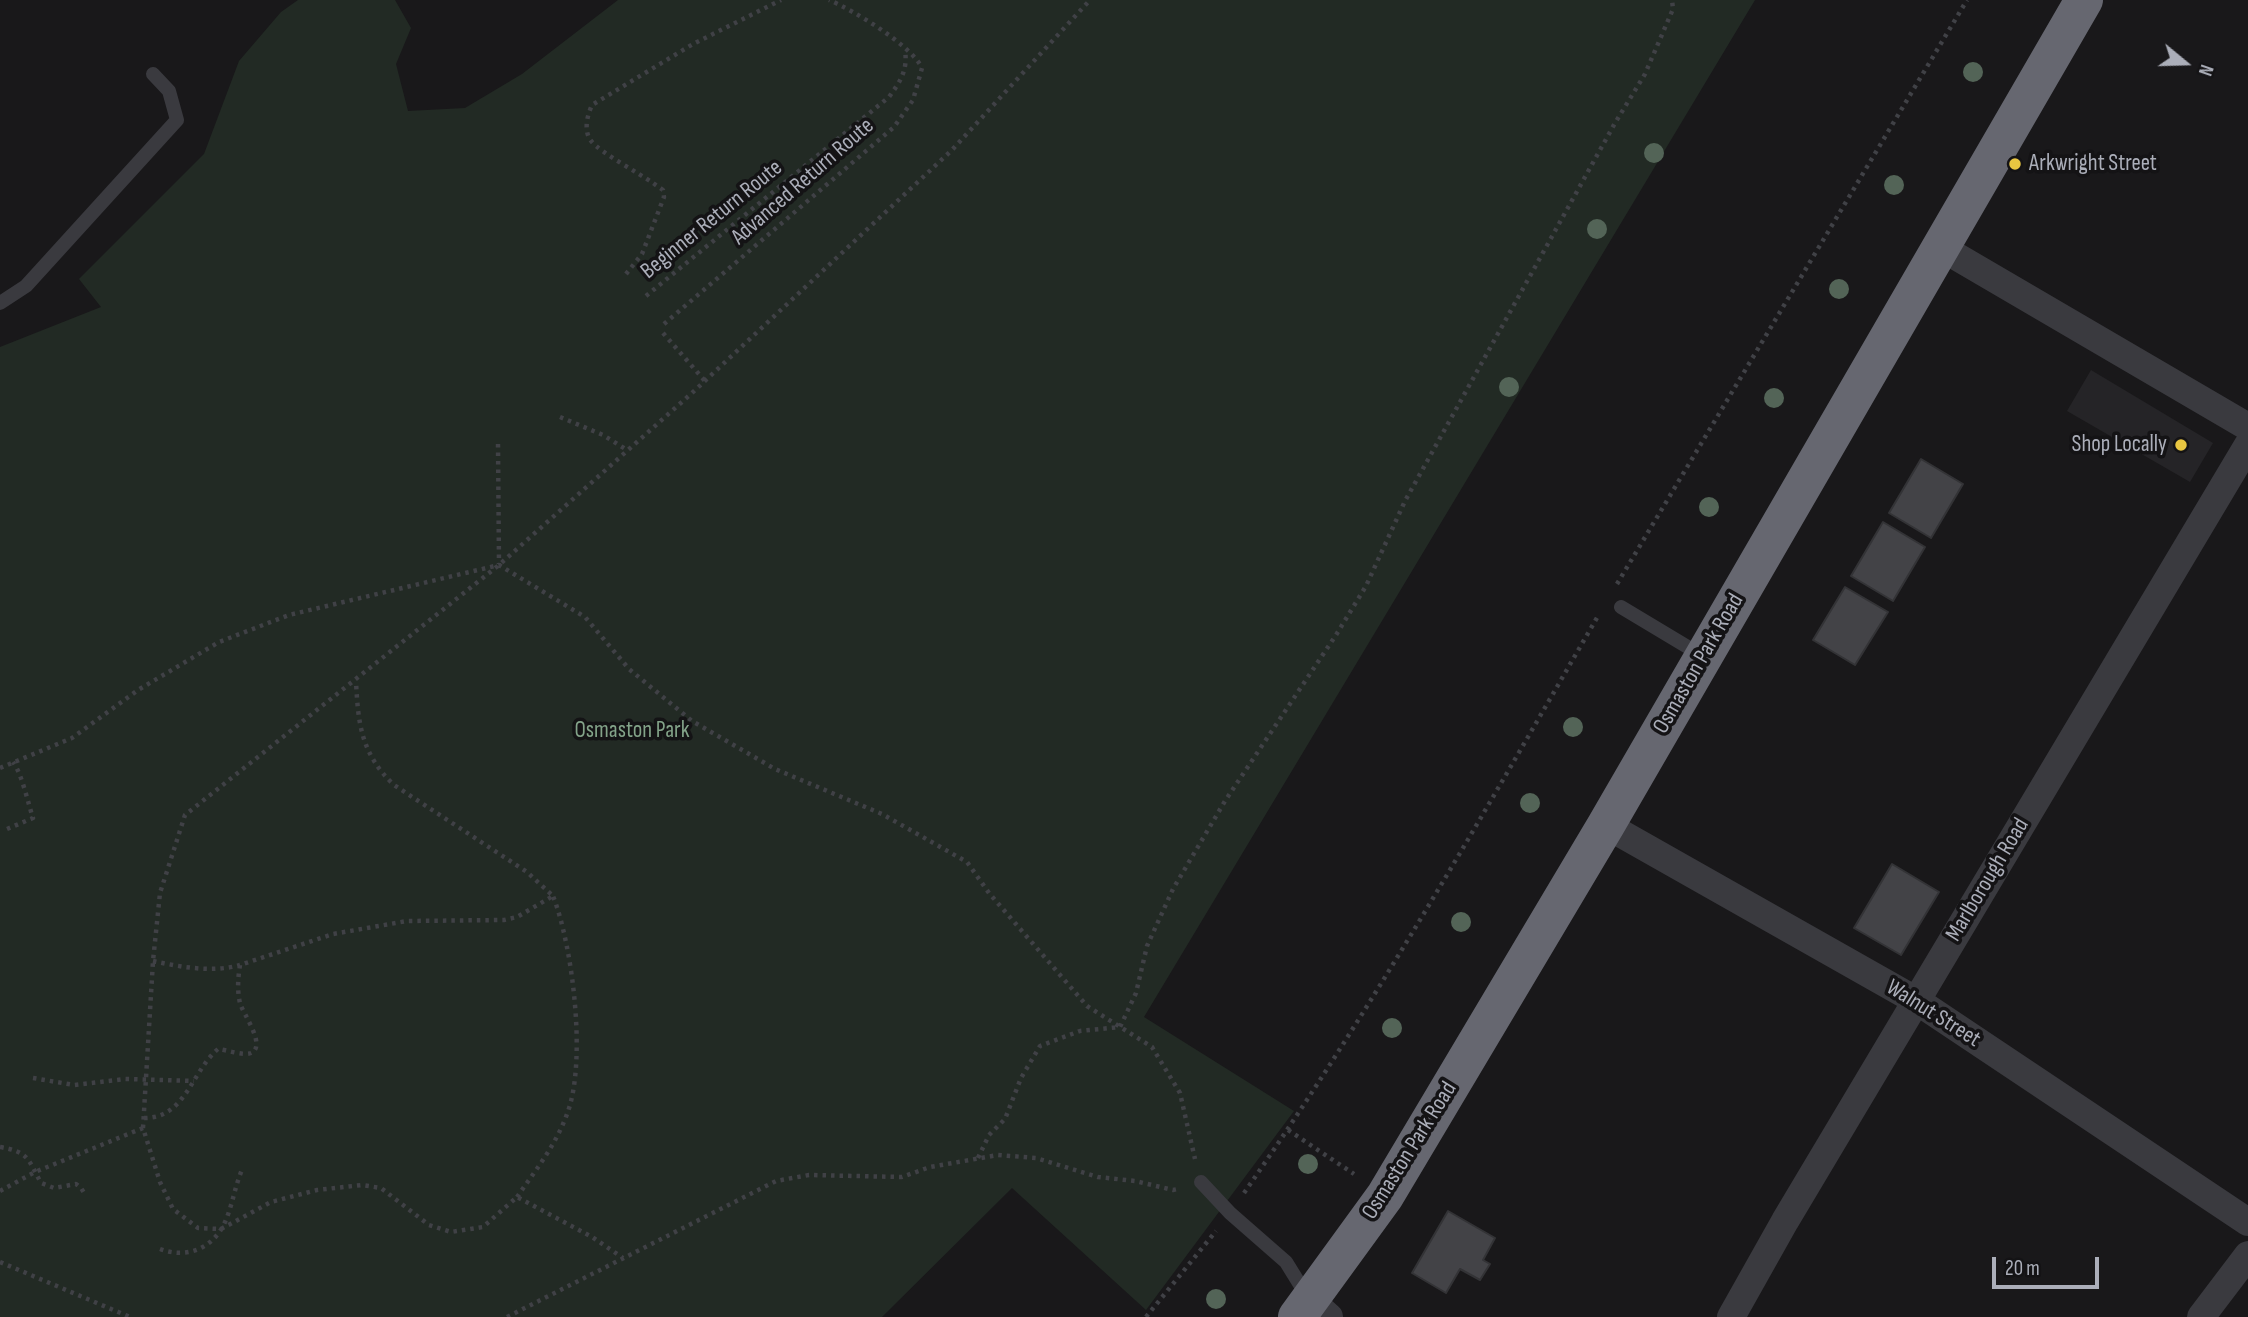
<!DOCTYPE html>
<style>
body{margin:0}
#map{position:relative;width:2248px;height:1317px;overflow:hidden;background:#19181a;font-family:"Sofia Sans Condensed",sans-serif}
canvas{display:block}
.north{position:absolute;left:2150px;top:28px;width:70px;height:70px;-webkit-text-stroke:5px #141315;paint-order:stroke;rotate:109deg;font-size:19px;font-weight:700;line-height:28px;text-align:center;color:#abaeb9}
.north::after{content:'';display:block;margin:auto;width:24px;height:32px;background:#abaeb9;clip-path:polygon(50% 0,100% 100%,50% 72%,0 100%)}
.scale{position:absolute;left:1992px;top:1257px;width:107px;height:32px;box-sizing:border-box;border:4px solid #abaeb9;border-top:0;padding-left:9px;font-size:21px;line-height:24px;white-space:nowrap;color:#abaeb9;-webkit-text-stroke:5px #141315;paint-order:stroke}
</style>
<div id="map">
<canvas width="2248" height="1317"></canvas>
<div class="north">N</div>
<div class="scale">20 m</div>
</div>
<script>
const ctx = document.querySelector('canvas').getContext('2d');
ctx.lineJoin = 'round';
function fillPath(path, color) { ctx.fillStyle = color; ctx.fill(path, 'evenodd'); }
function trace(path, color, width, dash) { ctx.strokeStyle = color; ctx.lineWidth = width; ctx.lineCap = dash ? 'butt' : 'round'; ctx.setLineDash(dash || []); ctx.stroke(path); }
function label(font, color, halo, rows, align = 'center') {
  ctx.font = font + ' "Sofia Sans Condensed",sans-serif'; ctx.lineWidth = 7; ctx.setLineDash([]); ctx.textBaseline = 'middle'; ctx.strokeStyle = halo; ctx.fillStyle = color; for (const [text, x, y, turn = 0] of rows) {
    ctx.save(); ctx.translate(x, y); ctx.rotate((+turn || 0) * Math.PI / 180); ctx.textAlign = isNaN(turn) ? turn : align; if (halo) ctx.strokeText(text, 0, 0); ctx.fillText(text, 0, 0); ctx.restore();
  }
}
fillPath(new Path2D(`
 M2091,370L2213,443L2190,482L2067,411Z`), '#252427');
fillPath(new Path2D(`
 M298,0H395L411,28L396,64L408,111L465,108L522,74L618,0H1755L1144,1017L1294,1111L1146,1310L1012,1188L882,1317H0V347L101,307L79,279L204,154L239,61L281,12Z`), '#222a24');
const building = new Path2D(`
 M1921,459L1963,484L1931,538L1889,513Z
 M1883,522L1925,547L1893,601L1851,576Z
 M1845,587L1888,612L1855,665L1813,640Z
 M1892,864L1939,892L1901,955L1854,928Z
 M1448,1211L1495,1238L1483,1260L1490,1264L1480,1280L1460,1269L1446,1293L1412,1273Z`);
fillPath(building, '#434347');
trace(building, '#333336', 2);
trace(new Path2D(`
 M626,274L642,254L664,197L663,190L653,183C640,174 600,152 592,142C583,132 587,116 592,105L693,44L781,0
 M646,296L889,97C900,82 908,70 905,51
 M664,324L894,127L913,100L922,68C911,45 853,10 829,0
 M663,333L705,381
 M560,417L603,435L627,450
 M498,444L499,564
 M1617,584L1967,0
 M0,768L72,738L138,690L219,642L289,615L499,565L585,617L629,669L692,721L775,769L882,814L967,862L989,893L1087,1006L1152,1047L1180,1093L1195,1159
 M7,829L33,818C28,803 22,774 13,762
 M153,961C181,967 212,973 240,965
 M33,1078L74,1085L125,1079L194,1081
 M144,1118C186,1118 191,1072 218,1049C227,1050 243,1056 251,1053C267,1046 243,1014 240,1003C237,990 238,978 240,965L333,934L407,921L504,920L517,917L553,896L527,872L394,785C361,754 358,723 356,681
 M143,1128L153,961L160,893L185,815L499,565L692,393L952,150L1090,0
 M1288,1130L1354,1174
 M0,1147C29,1152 28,1159 41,1183L54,1188L76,1184L81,1188L86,1196
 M978,1158L989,1135L1005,1119L1021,1078L1040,1046L1080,1031L1120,1027L1136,993L1147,946L1173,889L1225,801L1336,635L1366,586L1405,501L1615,123L1645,74L1673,9L1672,0
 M0,1191L35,1172L143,1128L160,1182L173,1209L198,1228L221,1229L271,1202L317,1190L362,1185L381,1188L429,1225L451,1232L483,1227L517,1197L592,1237L623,1258
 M1244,1193C1373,1008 1485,811 1598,616
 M517,1197C535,1171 556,1145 567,1114C587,1063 573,947 553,896
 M160,1249C184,1258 208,1251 222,1228C232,1210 234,1188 242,1170
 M0,1262L130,1317
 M507,1317L776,1181L809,1175L902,1177L930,1167L998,1155L1036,1158L1098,1177L1135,1181L1173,1190L1178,1189
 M1146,1317L1216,1231`), '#404146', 4.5, [3.5, 5]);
trace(new Path2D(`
 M0,303L26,286L177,120L169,91L153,74
 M1621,607L1701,655
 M1201,1182L1230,1213L1286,1262L1307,1296`), '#3a3a3f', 14);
trace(new Path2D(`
 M1942,248L2248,427
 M1606,825L1917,1001L2248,1222
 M1310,1300L1329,1317
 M1731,1317L1785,1221L2248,445
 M2201,1317L2248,1255`), '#3a3a3f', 28);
trace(new Path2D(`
 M1297,1317L1385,1196L1606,825L2084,0`), '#666770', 38);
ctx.fillStyle = '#536457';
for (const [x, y] of [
 [1973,72],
 [1654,153],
 [1894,185],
 [1597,229],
 [1839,289],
 [1509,387],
 [1774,398],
 [1709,507],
 [1573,727],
 [1530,803],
 [1461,922],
 [1392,1028],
 [1308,1164],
 [1216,1299]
]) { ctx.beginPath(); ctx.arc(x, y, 10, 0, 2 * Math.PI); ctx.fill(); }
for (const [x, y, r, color] of [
 [2015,164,7,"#e9c641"],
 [2181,445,7,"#e9c641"]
]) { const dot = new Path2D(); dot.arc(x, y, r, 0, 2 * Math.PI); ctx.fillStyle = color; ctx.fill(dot); trace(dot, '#141315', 2.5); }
label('23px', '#abaeb9', '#141315', [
 ["Arkwright Street",2029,164],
 ["Shop Locally",2167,445,"right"]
], 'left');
label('23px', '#abaeb9', '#141315', [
 ["Advanced Return Route",803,182,-41],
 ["Beginner Return Route",712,220,-39],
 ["Osmaston Park Road",1699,664,-60],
 ["Marlborough Road",1988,880,-59],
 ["Walnut Street",1933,1014,32],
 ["Osmaston Park Road",1410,1151,-58]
]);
label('23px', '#83a389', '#141315', [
 ["Osmaston Park",632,731]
]);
</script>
